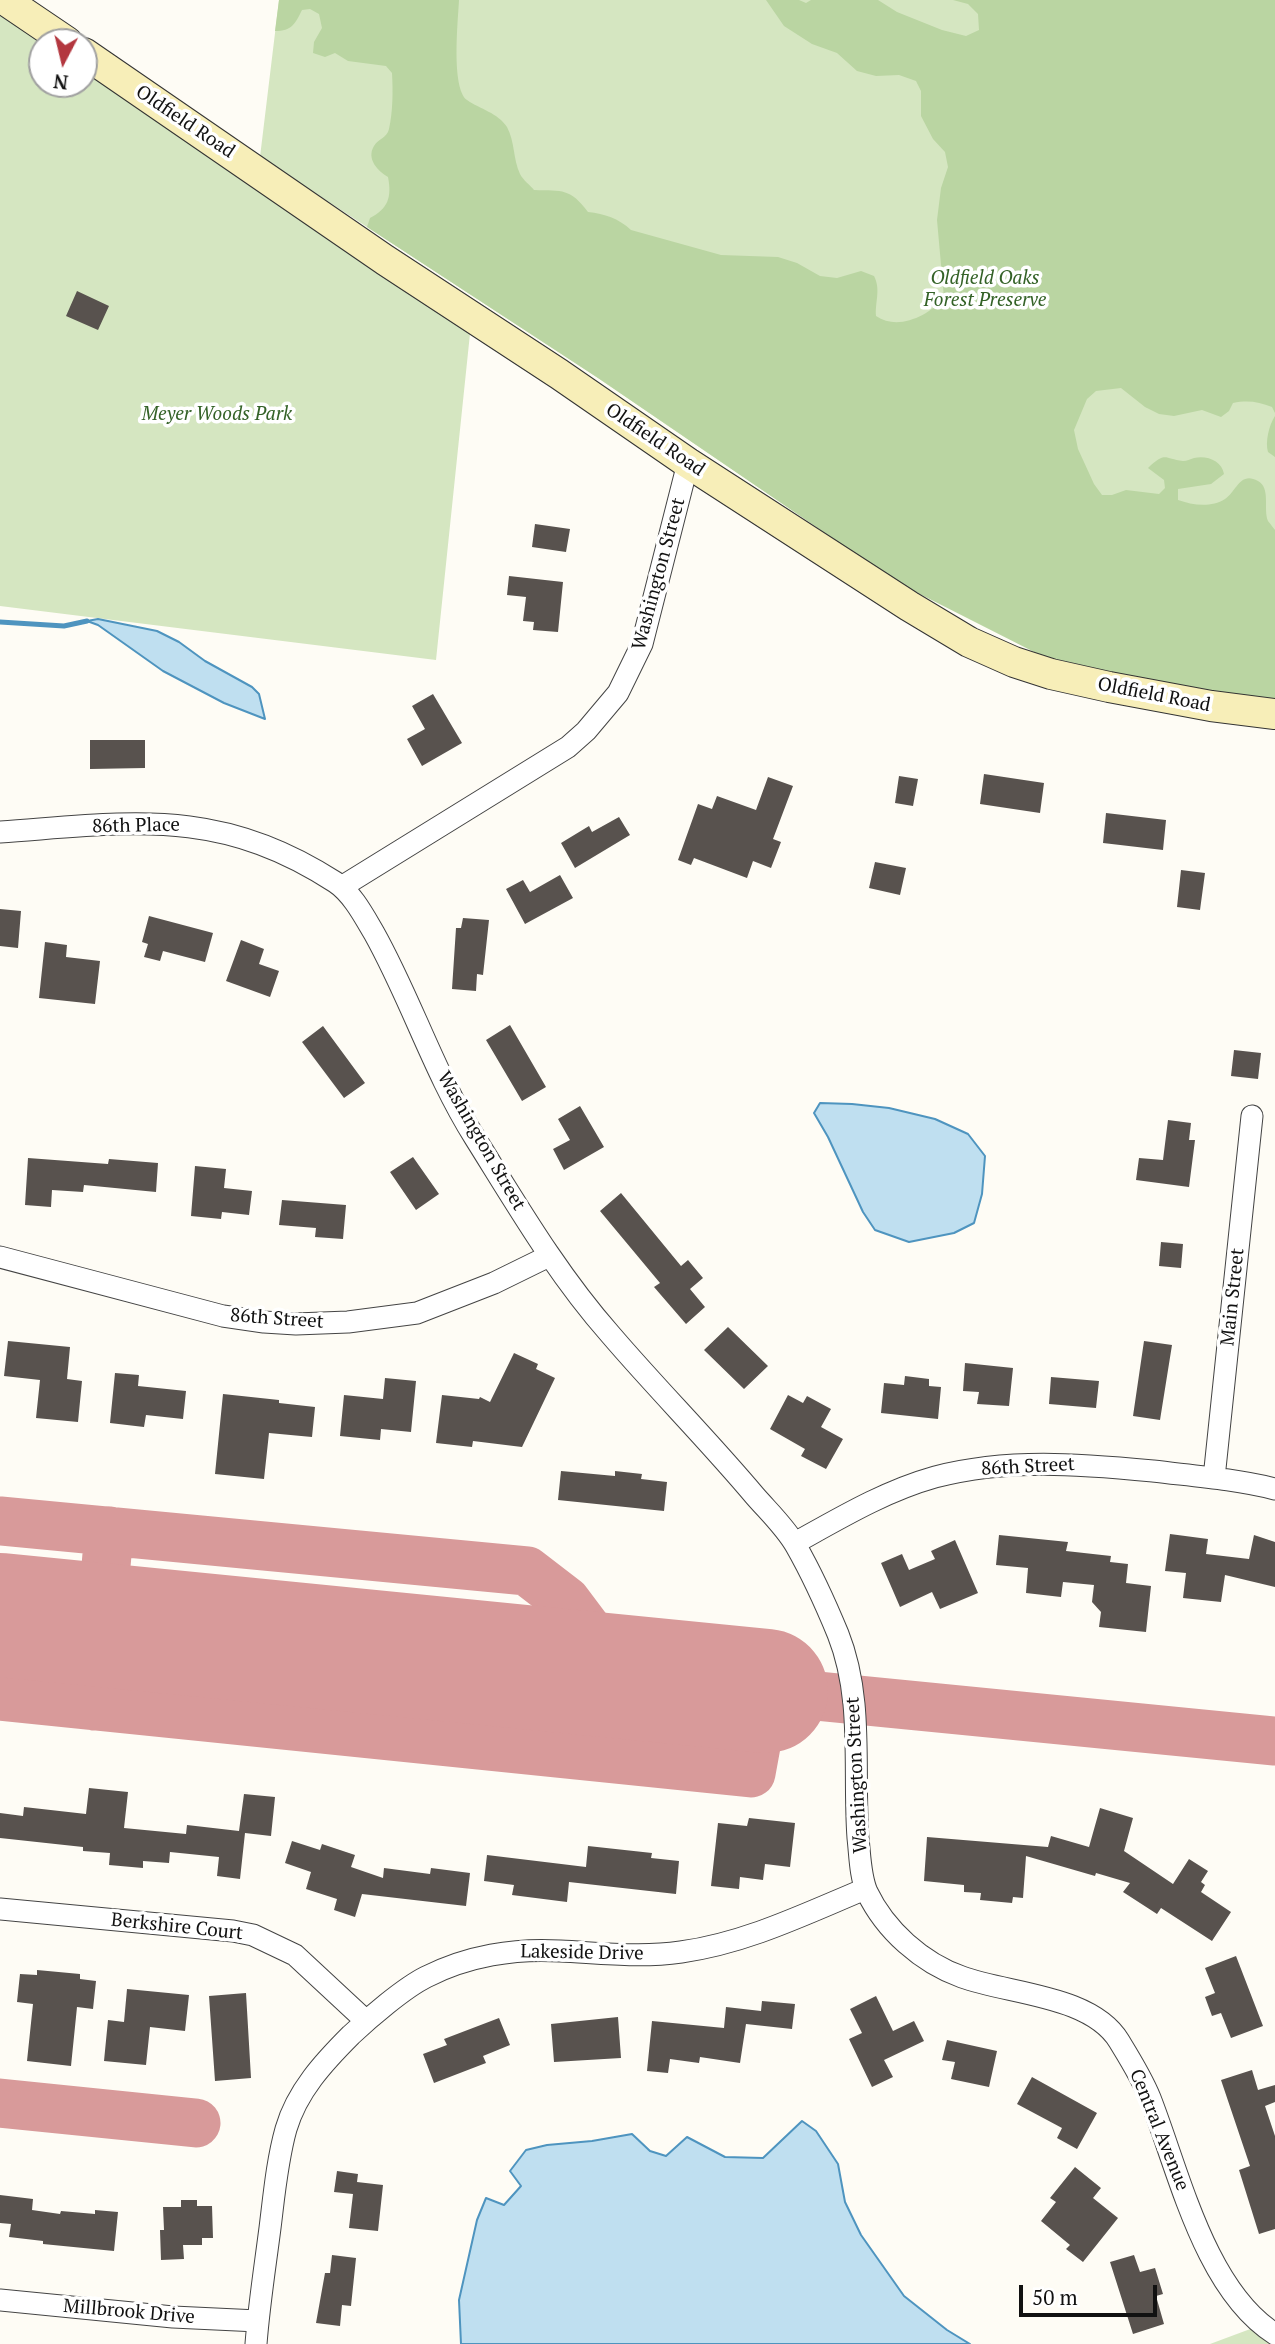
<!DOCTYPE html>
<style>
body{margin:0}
#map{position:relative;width:1275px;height:2344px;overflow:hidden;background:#fefcf5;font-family:"PT Serif",serif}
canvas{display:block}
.north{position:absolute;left:28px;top:28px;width:70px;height:70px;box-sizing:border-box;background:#fff;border:2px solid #a0a0a0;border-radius:50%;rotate:187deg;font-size:19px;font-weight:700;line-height:28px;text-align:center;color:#111}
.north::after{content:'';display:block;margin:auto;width:24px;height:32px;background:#b3373f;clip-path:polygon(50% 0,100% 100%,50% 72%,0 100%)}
.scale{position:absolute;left:1019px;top:2285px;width:138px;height:32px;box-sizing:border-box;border:4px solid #111;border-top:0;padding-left:9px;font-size:21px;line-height:24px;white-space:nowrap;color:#111;-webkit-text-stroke:5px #fff;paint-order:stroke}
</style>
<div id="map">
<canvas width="1275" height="2344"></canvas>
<div class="north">N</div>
<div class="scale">50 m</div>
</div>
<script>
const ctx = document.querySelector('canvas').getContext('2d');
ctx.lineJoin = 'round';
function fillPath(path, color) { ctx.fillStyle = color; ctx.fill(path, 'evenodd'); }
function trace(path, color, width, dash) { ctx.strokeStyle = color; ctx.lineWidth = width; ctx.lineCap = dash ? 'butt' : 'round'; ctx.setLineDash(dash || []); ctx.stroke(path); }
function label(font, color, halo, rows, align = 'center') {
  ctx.font = font + ' "PT Serif",serif'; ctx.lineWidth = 7; ctx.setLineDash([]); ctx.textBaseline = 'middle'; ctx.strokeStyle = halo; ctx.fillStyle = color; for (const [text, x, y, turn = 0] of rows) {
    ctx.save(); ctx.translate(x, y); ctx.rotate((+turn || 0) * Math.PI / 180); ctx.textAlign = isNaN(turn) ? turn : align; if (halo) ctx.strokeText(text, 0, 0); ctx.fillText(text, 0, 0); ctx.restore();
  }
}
fillPath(new Path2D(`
 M279,0H1275V701L900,584L598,378L260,157Z
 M0,12L42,42V84H84V67L471,324L436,660L0,606Z
 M1253,2328L1275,2344H1210Z`), '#d5e6c1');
fillPath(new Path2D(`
 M279,0H459C458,21 451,88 467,100C480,109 498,113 507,127C515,142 513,159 520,174C523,180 530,185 534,190C563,191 570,188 588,212C605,214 618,218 631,230L721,255L778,257L797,263L820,276L837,278L861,271L874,276C881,290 875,301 876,316C898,331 928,316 944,298L937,220L941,188L948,167L945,152L933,139L921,116V91L916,81L899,75L876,76L857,71L837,53L812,44L784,26L766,0H799L806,3L811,0H878L897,12L942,30L966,36L979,30L978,14L968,4L953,0H1275V413L1272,407C1259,402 1248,400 1233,403L1229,411L1221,417L1202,410L1174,416L1159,414L1145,407L1121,388L1096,391L1087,399L1074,430L1078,449L1094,484L1102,495H1112L1126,490L1159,494L1165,488L1164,480L1148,468C1166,451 1164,459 1183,461C1187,461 1190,459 1194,458C1207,455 1222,461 1224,474L1211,484L1178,489V500C1192,505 1211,508 1225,499C1237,491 1240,471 1258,481C1271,488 1263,509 1268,521C1269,522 1274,529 1275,530V701L1158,683L1042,656L900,584L598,378L367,227L370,218C388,209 392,197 388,177C378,171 366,159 374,146C379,138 387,138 389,129C393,111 393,91 392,73L386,66L348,61L335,53L325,57L313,53L314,42L322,28L319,14L310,9L302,10C295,24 292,31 275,31Z
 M1275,416V457L1268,452C1265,442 1269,425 1275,416Z`), '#bad5a2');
const water = new Path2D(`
 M98,619L157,631L179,642L205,661L252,687L259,694L265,719L224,703L163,671L98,625L87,621Z
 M820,1103L852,1104L889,1108L935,1119L968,1134L985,1156L982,1194L974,1223L954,1233L909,1242L875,1230L863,1212L828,1137L814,1113Z
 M802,2121L816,2131L838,2164L845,2202L861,2235L904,2296L947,2330L970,2344H461L459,2300L477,2220L486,2198L504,2205L521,2186L510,2171L526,2150L547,2145L592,2141L632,2134L650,2151L666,2156L687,2137L725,2157L763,2158Z`);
fillPath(water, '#bfdff0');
trace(water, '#4e94bf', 2);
trace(new Path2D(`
 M0,622L64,626L87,621`), '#4e94bf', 5);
trace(new Path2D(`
 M0,1521L527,1571L566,1601L623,1677
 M0,1696L751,1773L766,1691L1275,1741
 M94,1706L109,1531
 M0,2103L196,2123`), '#d89a9a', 49);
trace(new Path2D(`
 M0,1615L766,1691`), '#d89a9a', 124);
fillPath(new Path2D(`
 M77,291L109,306L98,330L66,316Z
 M535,524L570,529L566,552L532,547Z
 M509,576L563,582L558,632L533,630L534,622L523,621L526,597L507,595Z
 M433,694L462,743L422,766L407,739L425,729L412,706Z
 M90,740H145V768L90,769Z
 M984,774L1044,783L1040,813L980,804Z
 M899,776L918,779L913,806L895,803Z
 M768,777L793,786L773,839L781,842L771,868L753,861L747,878L694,858L691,865L678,860L698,804L712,809L717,796L756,810Z
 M1106,813L1166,820L1163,850L1103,843Z
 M619,817L630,835L575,868L561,843L589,826L592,832Z
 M875,862L906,868L900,895L869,888Z
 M1181,870L1205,873L1200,910L1177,907Z
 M560,875L573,898L525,924L506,889L523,880L530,892Z
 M0,909L21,911L18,948L0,946Z
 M149,916L213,933L205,962L163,951L160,961L144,957L148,944L142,942Z
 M463,918L489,920L483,975L477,974L476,991L452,989L456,928H461Z
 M241,940L264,949L259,964L279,971L270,997L226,981Z
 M45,942L67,945L66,957L100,961L95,1004L39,998Z
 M510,1025L546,1087L522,1101L486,1040Z
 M323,1026L365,1083L344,1098L302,1042Z
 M1234,1050L1261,1053L1258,1079L1231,1076Z
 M580,1106L604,1147L564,1170L553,1149L570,1140L558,1119Z
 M1168,1120L1191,1123L1189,1140H1195L1189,1187L1136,1180L1139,1158L1163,1160Z
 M413,1157L439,1194L416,1210L390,1172Z
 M28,1158L108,1164L109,1159L158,1163L156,1192L84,1185L83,1192L52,1190L51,1207L25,1205Z
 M195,1166L226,1169L224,1188L252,1191L249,1215L222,1212L221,1219L191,1216Z
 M621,1193L681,1266L688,1260L703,1278L690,1289L705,1307L686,1324L654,1287L660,1283L600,1211Z
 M282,1200L346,1205L343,1239L315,1237L316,1228L279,1225Z
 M1161,1242L1183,1244L1181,1268L1159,1266Z
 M728,1327L768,1366L744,1389L704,1350Z
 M8,1341L70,1347L67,1379L82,1381L78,1422L36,1418L40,1380L4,1376Z
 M1144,1341L1172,1345L1160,1420L1133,1416Z
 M514,1353L538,1364L536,1369L555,1378L522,1447L473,1441L472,1447L436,1443L442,1395L479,1399L480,1397L490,1402Z
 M965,1363L1013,1368L1009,1406L977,1404L979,1392L963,1391Z
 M115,1373L139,1375L138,1386L186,1391L183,1419L146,1415L144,1427L110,1423Z
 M905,1376L929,1379V1386L941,1387L938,1419L881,1413L884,1383L904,1385Z
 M1051,1377L1099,1381L1096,1408L1049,1404Z
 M385,1378L416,1381L411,1432L381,1429L380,1440L340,1436L344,1395L383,1399Z
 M223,1394L279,1400V1403L315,1407L312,1437L269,1433L264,1479L215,1474Z
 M788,1395L803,1403L807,1396L831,1409L821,1427L843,1439L826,1469L801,1456L805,1449L770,1429Z
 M561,1471L615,1476V1471L642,1474L641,1479L667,1482L664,1511L558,1500Z
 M1170,1534L1208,1539L1206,1554L1249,1559L1254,1535L1275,1542V1587L1225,1575L1221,1602L1183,1598L1186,1573L1165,1571Z
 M999,1535L1068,1542L1066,1551L1111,1556L1110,1562L1128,1564L1126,1583L1151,1586L1146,1632L1099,1627L1101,1612L1092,1602L1094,1585L1063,1582L1061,1597L1026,1593L1028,1568L996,1565Z
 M955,1540L978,1593L940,1609L932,1592L900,1607L881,1563L902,1554L909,1570L935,1559L931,1551Z
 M89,1788L128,1792L124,1828L186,1834L187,1825L239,1831L244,1794L275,1797L271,1836L245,1833L240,1879L217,1876L219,1857L170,1852L169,1863L143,1861V1868L109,1865L110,1853L83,1851V1847L0,1838V1813L23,1816L24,1807L86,1814Z
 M1100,1808L1133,1818L1124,1851L1173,1884L1189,1859L1208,1871L1201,1882L1205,1885L1201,1892L1231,1912L1212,1941L1161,1908L1157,1914L1123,1892L1130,1883L1096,1873L1095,1876L1026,1856L1023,1898L1013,1897L1012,1903L980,1900L981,1893L964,1892V1885L924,1881L927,1837L1048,1847L1051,1836L1089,1847Z
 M749,1818L795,1823L790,1867L765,1864L763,1880L740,1877L739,1889L711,1886L718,1823L747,1826Z
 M292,1841L320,1850L322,1844L355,1855L351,1867L383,1878L384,1868L430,1874L431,1868L470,1873L466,1906L362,1894L355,1917L334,1910L337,1899L306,1889L311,1872L285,1863Z
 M588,1846L652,1853L651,1858L679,1861L676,1894L569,1882L567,1902L512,1895L514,1885L484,1881L487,1855L586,1867Z
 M1236,1956L1263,2026L1231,2038L1221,2013L1212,2016L1205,1997L1215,1993L1205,1968Z
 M37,1970L80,1974V1979L96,1981L93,2009L77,2007L71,2066L27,2061L33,2004L17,2002L20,1974L37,1975Z
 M127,1989L189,1995L185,2031L150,2027L146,2065L104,2061L108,2020L124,2022Z
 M246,1993L251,2078L215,2081L209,1996Z
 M876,1996L893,2031L914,2021L924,2041L884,2060L893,2077L872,2087L849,2039L862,2033L850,2009Z
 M762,2001L795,2004L792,2029L746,2024L740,2063L700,2057L699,2063L670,2059L668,2073L647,2071L652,2021L724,2028L726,2007L761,2011Z
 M618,2017L621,2058L554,2062L551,2024Z
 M499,2018L510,2045L483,2056L486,2063L434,2083L423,2054L447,2045L444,2039Z
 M947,2040L997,2051L989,2087L951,2079L955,2062L942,2060Z
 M1252,2070L1258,2090L1275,2085V2102L1265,2106L1275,2136V2229L1259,2234L1239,2170L1250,2166L1221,2080Z
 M1032,2077L1097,2113L1077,2149L1057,2138L1062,2128L1017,2104Z
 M1075,2167L1101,2188L1093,2198L1118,2218L1083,2262L1066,2249L1070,2245L1041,2221L1056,2202L1050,2198Z
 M337,2171L358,2174L357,2182L383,2185L378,2231L349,2228L353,2194L334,2192Z
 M0,2195L33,2199L32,2210L60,2214L61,2211L95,2214V2210L118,2212L114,2251L43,2244V2241L9,2237L11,2224L0,2223Z
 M181,2200H197V2206H212L213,2238H202V2245H183L184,2259L161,2260L160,2230H164L163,2207H181Z
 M332,2255L356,2258L351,2306L342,2305L340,2326L316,2323L325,2273H330Z
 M1134,2255L1140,2272L1155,2268L1163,2294L1156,2296L1164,2324L1133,2334L1110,2262Z`), '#58524e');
const street = new Path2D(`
 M0,832C130,823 218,806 335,882C352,893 364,916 374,933C411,999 434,1073 475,1138C517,1205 557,1274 610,1334C657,1389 708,1440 755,1496C769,1512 786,1528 796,1546C812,1574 826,1605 838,1634C864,1699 853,1770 858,1838C860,1855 860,1876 867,1892C885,1930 922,1963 962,1977C1008,1994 1091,1995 1119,2041C1130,2059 1142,2078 1150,2098C1179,2172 1205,2290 1275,2334
 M343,886L568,747L586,731L618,693L642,644L688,463
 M0,1257L223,1316L264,1322L296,1324L348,1322L417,1313L494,1283L549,1256
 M1214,1478L1252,1116
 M795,1543C840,1518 885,1491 935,1477C1008,1458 1079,1464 1153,1471C1194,1476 1235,1479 1275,1489
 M0,1909L233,1931L253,1935L295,1955L366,2021
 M0,2300L173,2317L258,2321
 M256,2344C259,2305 265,2267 270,2228C274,2196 277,2161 286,2129C297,2091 324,2062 351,2035C369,2018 404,1988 426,1977C467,1956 515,1948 560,1951C601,1953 640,1958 681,1952C746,1943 805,1914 865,1889`);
const secondary = new Path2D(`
 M5,0L67,42
 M84,53L385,260L559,374L688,463L909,606L969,642L1014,662L1051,674L1109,687L1211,706L1275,714`);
trace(street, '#444', 23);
trace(secondary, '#333', 32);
trace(street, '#fff', 21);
trace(secondary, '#f7eeb8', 30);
label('19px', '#111', '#fff', [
 ["Oldfield Road",185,122,34],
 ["Oldfield Road",655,440,34],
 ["Washington Street",659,574,-75],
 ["Oldfield Road",1154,695,11],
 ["86th Place",136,826,-1],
 ["Washington Street",481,1141,60],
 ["Main Street",1233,1297,-84],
 ["86th Street",277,1319,4],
 ["86th Street",1028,1467,-3],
 ["Washington Street",857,1775,-93],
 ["Berkshire Court",177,1927,6],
 ["Lakeside Drive",582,1953,1],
 ["Central Avenue",1159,2130,68],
 ["Millbrook Drive",129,2312,5]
]);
label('italic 19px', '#346227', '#fff', [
 ["Oldfield Oaks",985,279],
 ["Forest Preserve",985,301],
 ["Meyer Woods Park",217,415]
]);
</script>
